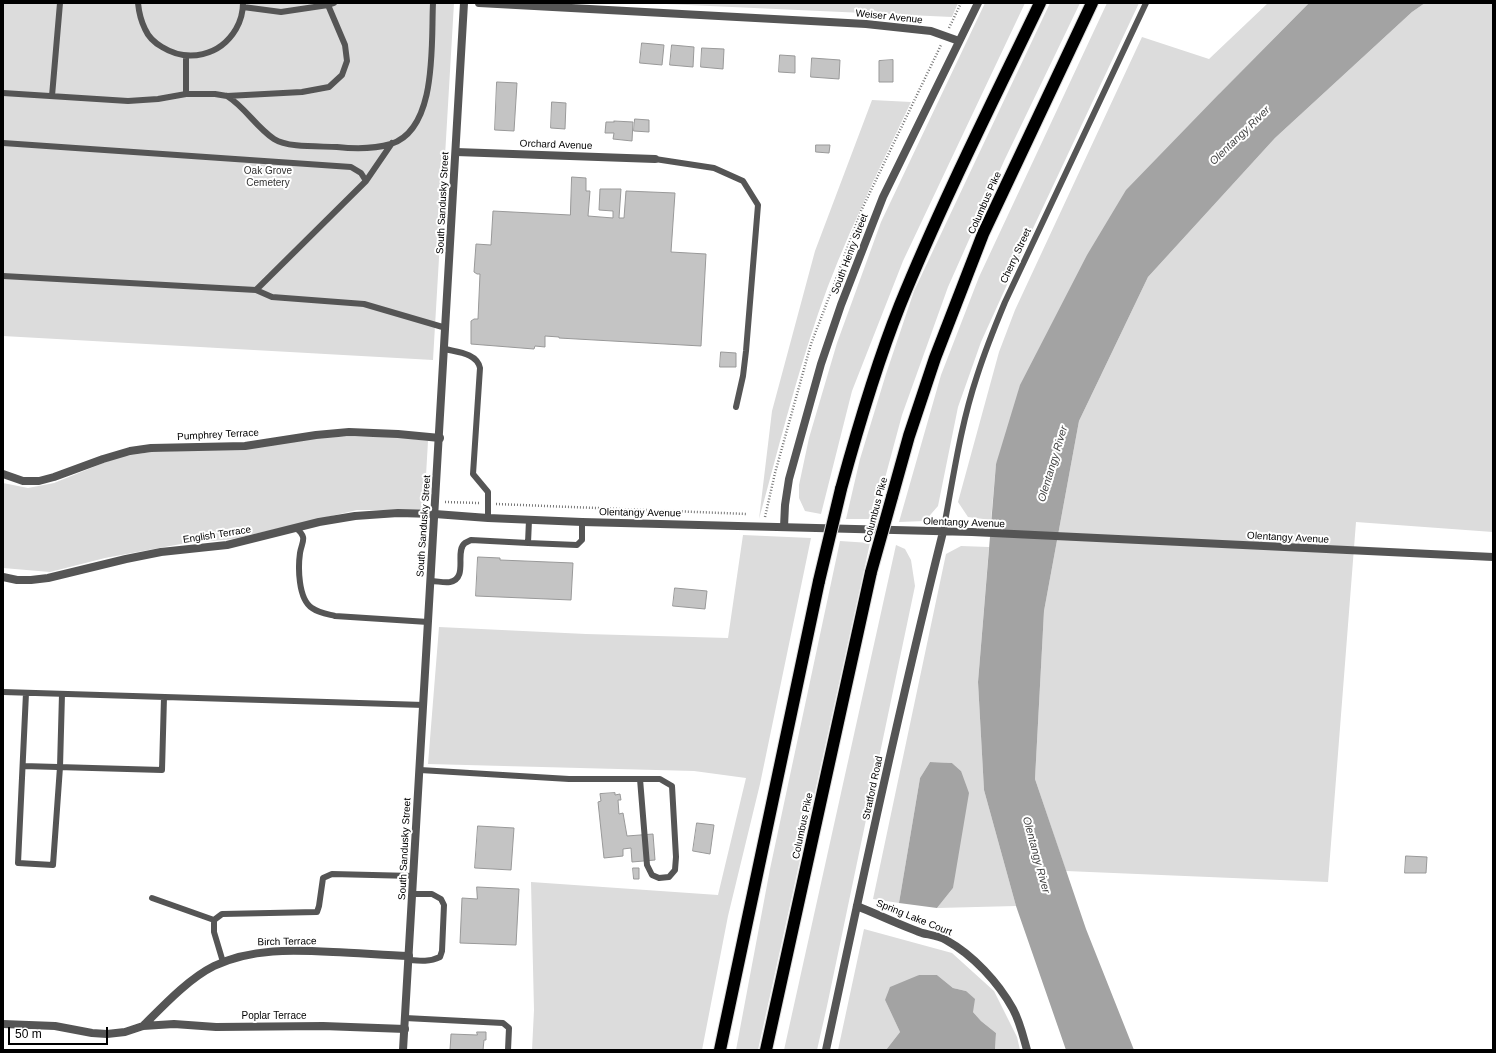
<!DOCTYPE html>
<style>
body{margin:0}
#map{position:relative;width:1496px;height:1053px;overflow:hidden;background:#fff;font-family:Arial,sans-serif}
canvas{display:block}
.frame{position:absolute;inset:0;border:4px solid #000;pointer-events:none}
.scale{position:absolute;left:8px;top:1027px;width:100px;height:18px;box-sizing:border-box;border:2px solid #000;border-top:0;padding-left:5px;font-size:12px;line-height:14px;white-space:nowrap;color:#000;-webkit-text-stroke:3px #fff;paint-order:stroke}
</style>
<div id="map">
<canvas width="1496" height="1053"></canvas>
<div class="frame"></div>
<div class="scale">50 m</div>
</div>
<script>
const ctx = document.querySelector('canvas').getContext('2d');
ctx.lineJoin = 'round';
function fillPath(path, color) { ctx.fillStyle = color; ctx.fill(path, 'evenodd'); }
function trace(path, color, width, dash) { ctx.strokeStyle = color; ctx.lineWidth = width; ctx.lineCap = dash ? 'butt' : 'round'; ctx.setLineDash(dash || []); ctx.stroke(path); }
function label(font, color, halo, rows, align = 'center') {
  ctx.font = font + ' Arial,sans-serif'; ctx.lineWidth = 4; ctx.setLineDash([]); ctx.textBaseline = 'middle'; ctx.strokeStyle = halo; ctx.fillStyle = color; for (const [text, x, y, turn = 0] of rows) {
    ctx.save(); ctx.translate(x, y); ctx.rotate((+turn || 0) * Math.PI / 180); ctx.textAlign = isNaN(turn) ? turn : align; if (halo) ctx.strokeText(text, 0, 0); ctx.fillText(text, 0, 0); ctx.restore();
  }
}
fillPath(new Path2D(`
 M3,3H454L433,360L3,336Z
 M644,3H958L952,17Z
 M985,3H1025L903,261L852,391L821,514L805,511L799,498V485L809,438L837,343L881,222Z
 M1050,3H1080L1004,161L948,287L902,415L874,519H846L860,459L886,374L914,291Z
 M1107,3H1139L1020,256L981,342L958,407L938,506L925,521L899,522L941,375L979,277Z
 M1268,3H1309L1220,93L996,464L991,520L968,517L958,502L999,352L1015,310L1142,37L1209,59Z
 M1425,3H1493V532L1356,522L1328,882L1066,871L1035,779L1044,611L1079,421L1148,277L1275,138L1412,12Z
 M872,100L911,102C878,172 843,241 818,314C795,381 778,450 759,519L772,411L815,251Z
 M325,437H399L428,441L424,510H357L233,539L181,544L105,558L50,572L3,568V483L28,488L54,483L118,457L151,452L254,448Z
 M743,535L811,538L760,784L728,916L702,1050H532L534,1010L531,882L718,895L746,778L694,771L428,764L439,627L586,634L728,638Z
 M840,541L870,543L758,1050H736L770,869Z
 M896,545L905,549L911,560L915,586L827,1006L817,1050H784Z
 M961,546L989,547L978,682L984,790L1016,906L937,908L953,888L961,771L952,763L930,762L920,778L899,903L873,899L946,554Z
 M864,929L952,953L994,991L1017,1037L1020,1050H995L996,1033L981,1021L973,1012L966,991L953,988L937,975H919L885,1000L900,1032L886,1050H838Z`), '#dcdcdc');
fillPath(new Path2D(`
 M1309,3H1425L1412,12L1275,138L1148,277L1079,421L1044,611L1035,779L1086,929L1134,1050H1066L1016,906L984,790L978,682L996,464L1020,385L1087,255L1126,190L1220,93Z
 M930,762L952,763L961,771L969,793L953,888L937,908L899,903L920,778Z
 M919,975H937L953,988L966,991L975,999L973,1012L981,1021L996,1033L995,1050H886L900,1032L885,1000L890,987Z`), '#a3a3a3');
const building = new Path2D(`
 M642,43L664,45L662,65L640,63Z
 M672,45L694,47L693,67L670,65Z
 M702,48L724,49L723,69L701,67Z
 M780,55L795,56V73L779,72Z
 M812,58L840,60L839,79L811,77Z
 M893,60V82H879V61Z
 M497,82L517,83L514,131L495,130Z
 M552,102L566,103L565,129L551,128Z
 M635,119L649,120V132L634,131Z
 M614,121L633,122L632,141L613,139L614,133H605L606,122H614Z
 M816,145H830L829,153L816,152Z
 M572,177L586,178V191H590L588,216L613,218V211L599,210L600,189H621L619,218H624L626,191L675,193L671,252L706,254L701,346L559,338V337L545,336V347L535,346L534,349L471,344V321L474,319H478L480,274H477L474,272L476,244L491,245L493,211L570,215Z
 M721,352L736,353V367H720Z
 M478,557L500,558V560L573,563L571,600L476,596Z
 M675,588L707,591L705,609L673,606Z
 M615,793V795L620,794L621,800H618L619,814L623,813L627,836L653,834L655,860L632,862L631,848L623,849V856L604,858L598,802L601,801L600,794Z
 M697,823L714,825L710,854L693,851Z
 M478,826L514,828L511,870L475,868Z
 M1406,856L1427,857L1426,873H1405Z
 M633,868H639V879H634Z
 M477,887L519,889L516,945L460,943L462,898L477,899Z
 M477,1032H486V1040H484L483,1050H450L451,1034L477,1035Z`);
fillPath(building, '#c4c4c4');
trace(building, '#999', 1);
const motorway = new Path2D(`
 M841,489C858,427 876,365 900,305C942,202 992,103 1040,3
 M892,497L909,436L935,358L983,234L1092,3
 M720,1050L819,581
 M766,1050L871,572`);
trace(motorway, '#dbdbdb', 14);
trace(new Path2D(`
 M949,28L961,3
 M445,502L479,503
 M496,504L747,514
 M765,517L775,473L811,344L836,279L861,211L941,45`), '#777', 2.5, [1, 2]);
trace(new Path2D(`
 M138,3C139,13 141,21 145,29C148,36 155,43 162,47C188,63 220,56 236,29C240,22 243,12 243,3
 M243,7L281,12L328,5V3
 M186,56V94H215L227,96L302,92L329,87L342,75L347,61L345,45L328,5L334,3
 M3,93L128,101L158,99L186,94
 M52,96L60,3
 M227,96C245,107 256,127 274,139C288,148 319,146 337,147C355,149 374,149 391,144C438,129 431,42 433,3
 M3,143L351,167L361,173L366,181L392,143
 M655,159L714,168L743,181L758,205L746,351L743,376L736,407
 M366,181L256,290L272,297L364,304L446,328
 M3,276L256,290
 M445,349C457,352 477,353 480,368L473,474L488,492V518
 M529,520L528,543L577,545L582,540V522
 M296,528C308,538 302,541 300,553C298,567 298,599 312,608C319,613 327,614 335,616L428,622
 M943,532C953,480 960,427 977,376C985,351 995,326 1005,302L1146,3
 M431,581C437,581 444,583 450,582C469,578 454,551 465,543C467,542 469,541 471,540L528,543
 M3,692L424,705
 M26,693L18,863L53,865L60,767L62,694
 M23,766L162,770L164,697
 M420,770L569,779H660L672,786L676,857L675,870L669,877L659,878L652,875L647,865L640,779
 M152,898L214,920
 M409,960C420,961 430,962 440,957L442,951L444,905L441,899L432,894H412
 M223,962L214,932V920L222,914L317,912L319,906L323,878L332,874L413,876
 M405,1018L503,1023L509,1028L508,1050`), '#555', 6);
trace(new Path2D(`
 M479,3L866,24L931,31L959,41
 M456,152L655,159
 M3,474L23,481H39L54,477L103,459L130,451L151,448L245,446L316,435L349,432L398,434L440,438
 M784,527L785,505L789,479L821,364L841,305L883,197L978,3
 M3,577L17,580H31L48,578L126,559L161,552L227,545L319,522L355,516L398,513L435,514
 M857,906C879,915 900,925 922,933C930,935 939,936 946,940C973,955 998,982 1013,1009C1020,1022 1023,1036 1027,1050
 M3,1024L55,1026L92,1033L107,1034L125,1032L143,1026L174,1024L216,1027L323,1026L405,1029
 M143,1026C163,1006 188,979 214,966C252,948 293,950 333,952C358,953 384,955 409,956`), '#555', 8);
trace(new Path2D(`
 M435,514L488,518L582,522L972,532L1493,557
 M403,1050L464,3
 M826,1050C863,877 900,704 943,532`), '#555', 8);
trace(motorway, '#000', 12);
const motorwayBridge = new Path2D(`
 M871,572L892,497
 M819,581L841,489`);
trace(motorwayBridge, '#dbdbdb', 14, []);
trace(motorwayBridge, '#000', 12);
label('10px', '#000', '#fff', [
 ["Weiser Avenue",889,17,6],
 ["Orchard Avenue",556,145,2],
 ["South Sandusky Street",443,203,-87],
 ["Columbus Pike",985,203,-66],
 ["South Henry Street",850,254,-69],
 ["Cherry Street",1016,256,-65],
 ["Pumphrey Terrace",218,435,-3],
 ["Columbus Pike",876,510,-75],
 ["Olentangy Avenue",640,513,1],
 ["Olentangy Avenue",964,523,2],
 ["South Sandusky Street",424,526,-86],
 ["English Terrace",217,535,-9],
 ["Olentangy Avenue",1288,538,3],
 ["Stratford Road",873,788,-78],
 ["Columbus Pike",803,826,-78],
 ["South Sandusky Street",405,849,-87],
 ["Spring Lake Court",914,918,22],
 ["Birch Terrace",287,942,-1],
 ["Poplar Terrace",274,1016]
]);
label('10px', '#333', '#fff', [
 ["Oak Grove",268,171],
 ["Cemetery",268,183]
]);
label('italic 11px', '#444', '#fff', [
 ["Olentangy River",1240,136,-44],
 ["Olentangy River",1053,464,-73],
 ["Olentangy River",1036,855,75]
]);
</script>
